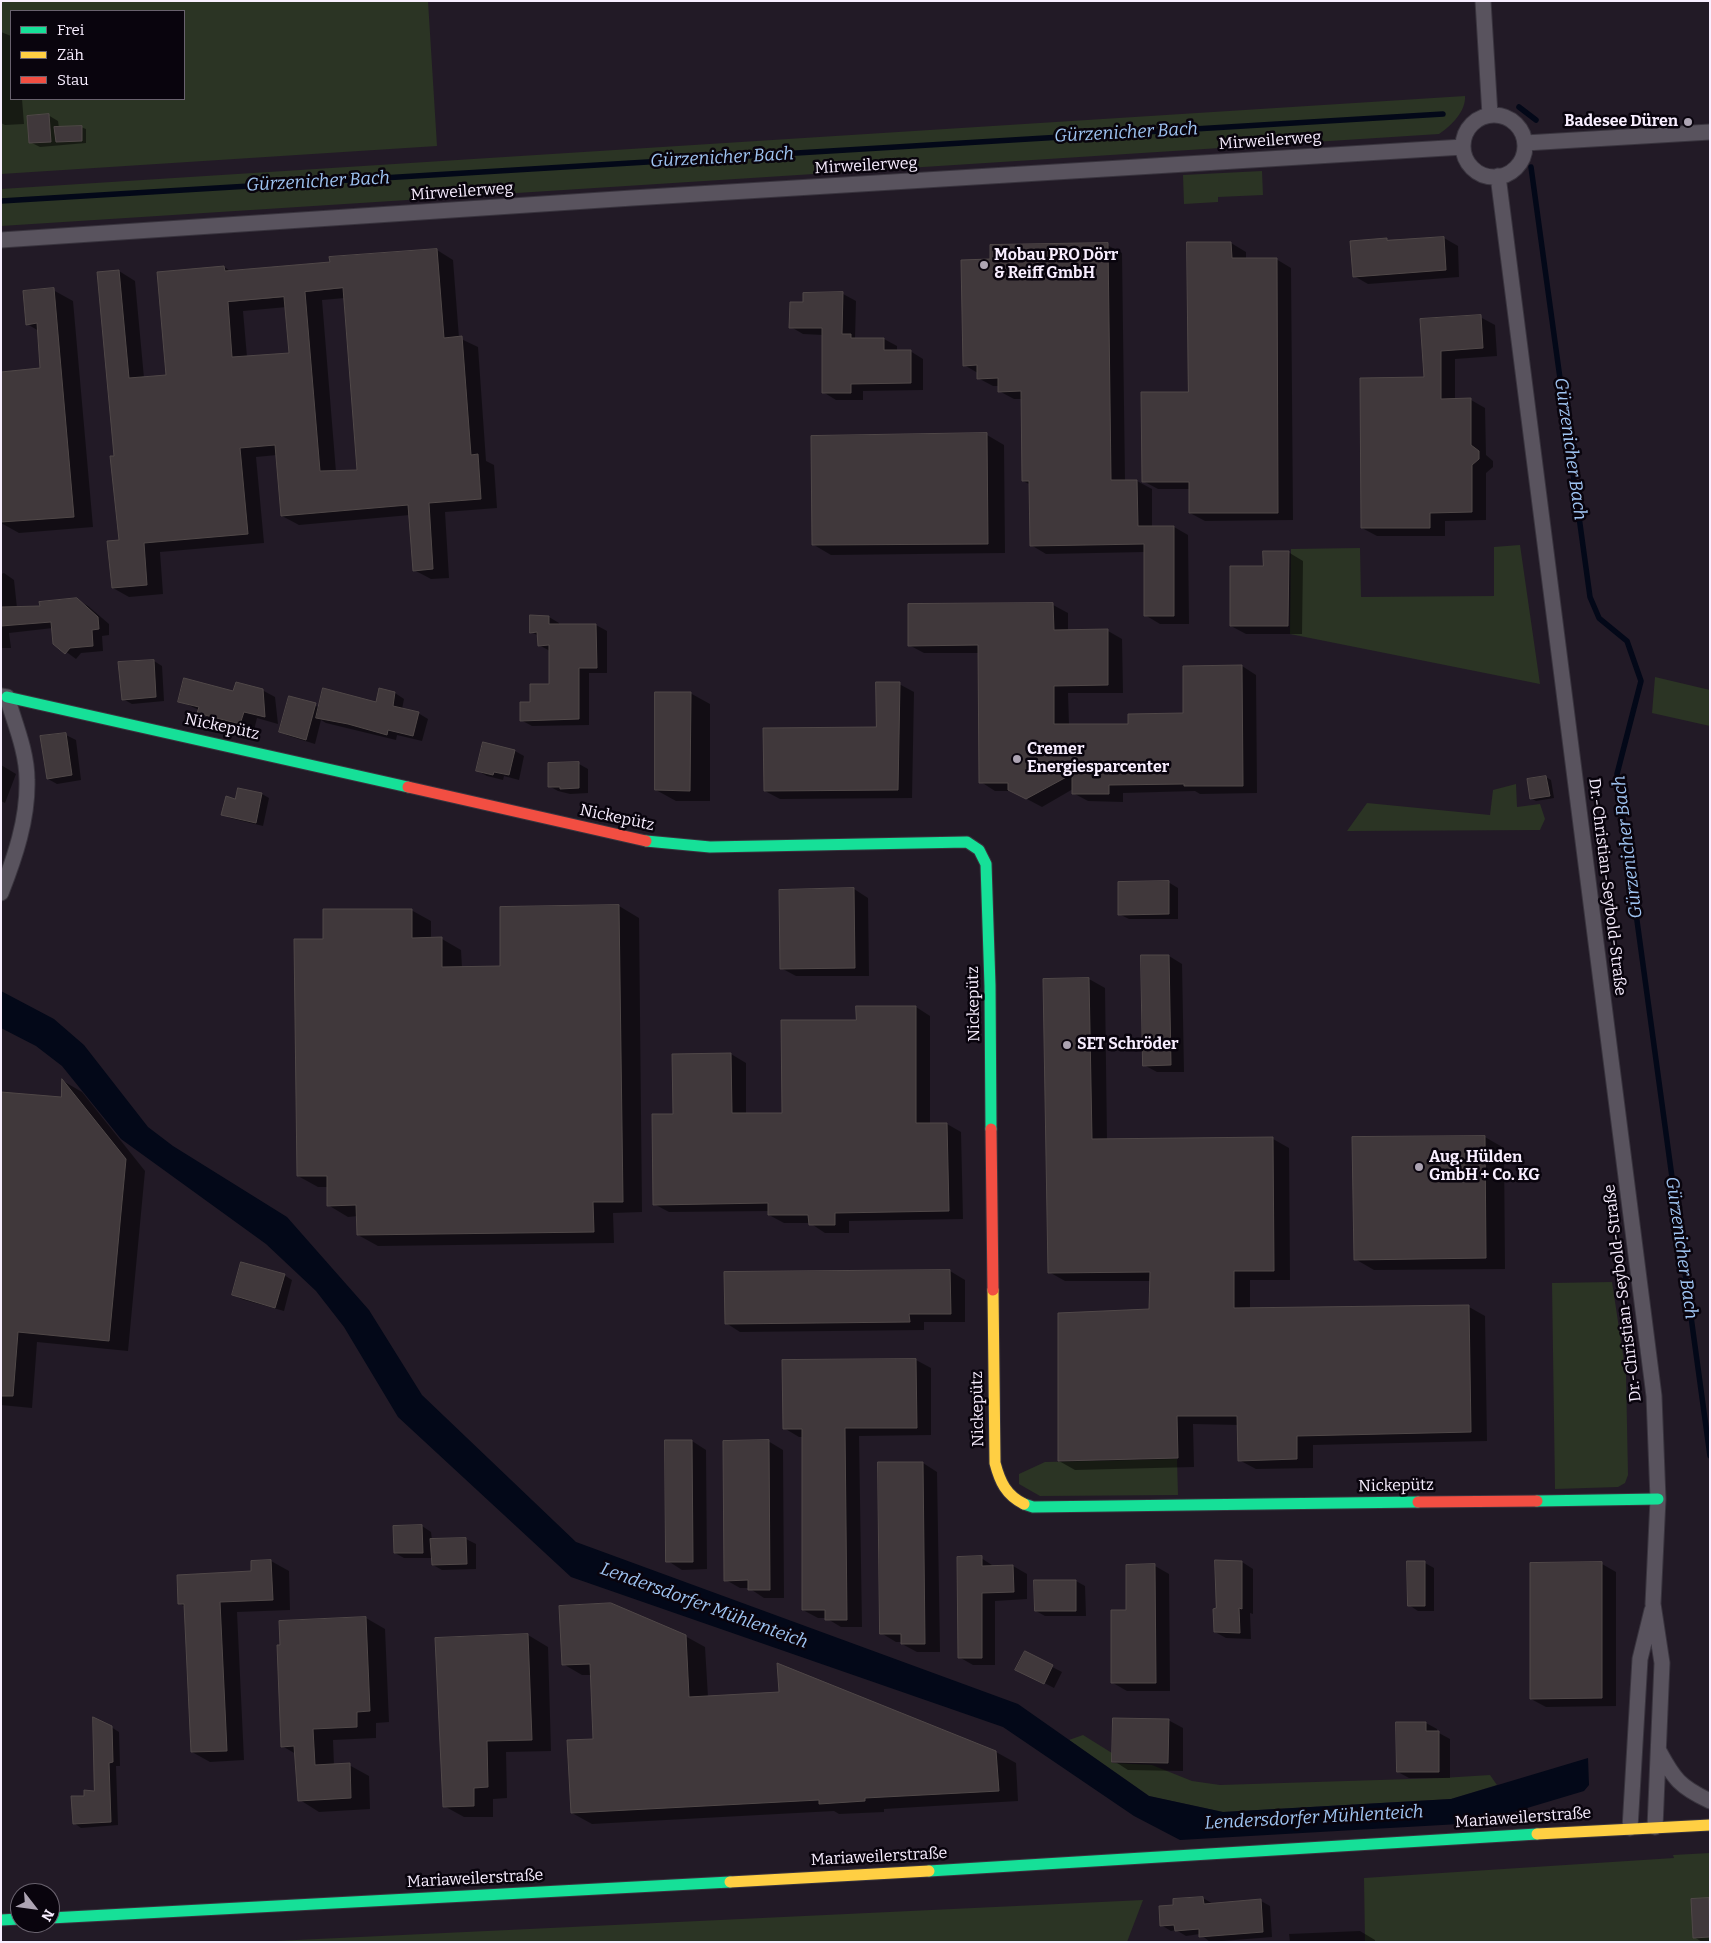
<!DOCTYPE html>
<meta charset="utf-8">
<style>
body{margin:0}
#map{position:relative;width:1711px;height:1943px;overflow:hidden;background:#221a26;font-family:Bitter,serif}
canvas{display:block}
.frame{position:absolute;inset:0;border:2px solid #f8eeff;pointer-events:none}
.legend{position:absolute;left:10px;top:10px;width:175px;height:90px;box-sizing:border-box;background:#09040d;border:1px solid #69626e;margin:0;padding:6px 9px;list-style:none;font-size:15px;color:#f8eeff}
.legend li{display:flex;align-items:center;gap:10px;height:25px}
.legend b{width:25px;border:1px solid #69626e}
.north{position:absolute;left:10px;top:1883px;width:50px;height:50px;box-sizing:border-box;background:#09040d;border:1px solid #69626e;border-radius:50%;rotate:120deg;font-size:14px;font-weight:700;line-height:20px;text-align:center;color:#f8eeff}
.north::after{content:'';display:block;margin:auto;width:18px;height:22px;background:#ada4b3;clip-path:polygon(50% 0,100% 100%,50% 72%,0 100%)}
</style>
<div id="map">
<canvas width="1711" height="1943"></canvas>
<div class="frame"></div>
<ul class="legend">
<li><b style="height:6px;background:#16e098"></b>Frei</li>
<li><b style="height:6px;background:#ffcf43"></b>Zäh</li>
<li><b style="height:6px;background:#f24e42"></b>Stau</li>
</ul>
<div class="north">N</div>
</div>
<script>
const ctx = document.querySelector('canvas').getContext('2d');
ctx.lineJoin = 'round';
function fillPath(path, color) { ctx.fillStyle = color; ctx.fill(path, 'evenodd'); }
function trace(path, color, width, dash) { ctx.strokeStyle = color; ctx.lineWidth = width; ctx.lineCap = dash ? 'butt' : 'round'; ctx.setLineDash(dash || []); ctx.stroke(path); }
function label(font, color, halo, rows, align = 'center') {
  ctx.font = font + ' Bitter,serif'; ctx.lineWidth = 5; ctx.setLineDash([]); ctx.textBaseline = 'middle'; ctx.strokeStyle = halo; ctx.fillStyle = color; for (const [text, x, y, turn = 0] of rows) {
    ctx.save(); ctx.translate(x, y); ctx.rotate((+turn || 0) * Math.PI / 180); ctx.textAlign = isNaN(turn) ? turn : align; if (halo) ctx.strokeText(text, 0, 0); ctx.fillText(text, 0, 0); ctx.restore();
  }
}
fillPath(new Path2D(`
 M1,1H428L437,146L1,174ZM11,11H184V99H11Z
 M1465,96C1466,111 1452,125 1439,134L1,226V189Z
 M1262,171L1263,195L1218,197V202L1184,204L1183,175Z
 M1520,545L1540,684L1290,634L1291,549L1360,548L1361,597L1494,596V547Z
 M1655,677L1710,690V726L1652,713Z
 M1516,784L1517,807L1540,804L1545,819L1540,830L1347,831L1367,803L1490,815L1493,790Z
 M1612,1282L1626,1374L1628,1475L1625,1483L1618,1487L1555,1489L1552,1283Z
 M1177,1459L1178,1495L1040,1496L1019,1484V1474L1045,1462Z
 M1083,1735L1112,1753V1763L1152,1765L1192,1781L1220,1785L1442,1778L1490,1775L1497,1785L1451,1799L1223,1812L1149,1796L1069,1740Z
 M1710,1853V1942H1365L1364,1878L1674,1858L1673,1855Z
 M1143,1900L1127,1942H254Z`), '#2b3424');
fillPath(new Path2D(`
 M1,991L54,1019L84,1045L148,1127L173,1146L287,1217L369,1310L422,1395L576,1542L1018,1704L1149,1796L1223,1812L1451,1799L1588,1758L1589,1785L1584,1791L1477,1823L1180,1840L1134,1816L1003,1727L571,1577L398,1417L344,1327L316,1291L266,1244L121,1139L62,1066L36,1046L1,1028Z`), '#030818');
fillPath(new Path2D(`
 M1,32L11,36V99H22L24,124L5,125L1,123Z
 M48,115L58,121L59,128L81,127L86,129V143L40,147L30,142Z
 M1444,238L1458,246L1459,277L1368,284L1354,276L1351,242Z
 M1231,243L1246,252V260L1276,259L1291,268L1293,520L1205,521L1190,513V489H1158L1143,481L1190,393Z
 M1107,245L1122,253L1125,481H1137L1152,489V527H1174L1188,535L1189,624H1160L1145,615V552L1046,554L1031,545V485L1023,481L1022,399H1014L999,391V386H993L978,378V373L964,365L991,261Z
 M437,250L453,260L459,338L478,347L486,461L494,465L497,508L445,512L449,578L431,579L414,570L410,515L299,525L282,516L277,455L256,457L264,543L160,552L163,594L129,597L113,588L121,541L115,457L119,271L135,281L144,378L167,376L224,267L232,272L331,263ZM345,298L358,471L336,472L322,300ZM287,307L291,354L247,357L243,311Z
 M53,290L73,301L93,527L19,533L1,523V373L41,370L39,331L27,324Z
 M843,294L856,301L855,338L884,339L897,346V351H910L923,359V390L863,391V400H836L823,392V335L803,334L791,327L804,303Z
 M1480,317L1495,325L1497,356L1455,359V400H1471L1485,408L1486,455L1493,461V467L1486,473V520L1445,521V536H1377L1362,528L1425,378L1422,320Z
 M987,435L1004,445L1005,553L831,555L814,545Z
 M1288,552L1303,561L1302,634H1246L1231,626L1264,568Z
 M4,573L14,580L17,608L41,607L77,600L88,606L109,624V635L102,636L103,651L81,653L76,659L54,643L53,628L9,633L11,648H1V574Z
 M1053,605L1068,613V631H1108L1122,639L1123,693H1068L1069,725H1129L1184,714L1242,666L1256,675L1257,793L1200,794L1195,791L1123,793V802L1088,801L1073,793V789L1042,807L1012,791H995L981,782L980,653H924L909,645Z
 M549,617L559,623V625H596L607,631V673H589V725L532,726L521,720L531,703L550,685V651L539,645V636L531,632Z
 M154,661L162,666L164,701L132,704L123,699Z
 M899,684L914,692L912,798L780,799L765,791L877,728Z
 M262,690L275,697L278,724L257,718L254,730L212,720L199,712V710L180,701Z
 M380,690L395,693L404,699L402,709L418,713L428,719L422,741L397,735L396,740L326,723L321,720L315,744L289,736L280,732L290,697L319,707L377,703Z
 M690,693L710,704V801H676L656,790Z
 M66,735L76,740L81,780L57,784L48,779Z
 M515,751L524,756L519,780L504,776L503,780L487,776L478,771Z
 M579,764L588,769V793L570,794L558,791L549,786Z
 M1,765L16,774L5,803L1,801Z
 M1546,777L1551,780L1554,798L1536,801L1531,798L1528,780Z
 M239,789L262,794L269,798L263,826L230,818L223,814L236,800Z
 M1168,882L1178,888V919H1129L1119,914Z
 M854,889L868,898L869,976H796L781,968Z
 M619,906L639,918L642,1212L613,1213L614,1243L378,1246L358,1235V1216L348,1217L328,1205V1187H318L298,1176L324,940L411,910L431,921V939H442L461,950L462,968L502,967Z
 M1169,956L1182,964L1184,1072H1157L1144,1065L1143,957Z
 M1089,979L1105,988L1107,1140L1273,1139L1289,1148L1290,1280H1250V1309L1469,1307L1485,1316L1487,1441L1313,1445V1468L1256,1469L1239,1460V1425L1193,1424L1194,1467L1075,1470L1059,1461L1150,1310L1151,1281H1065L1049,1272Z
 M916,1007L930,1016V1124H947L961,1132L963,1219L849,1221V1233H825L810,1223H784L769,1215V1211L669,1212L654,1204L674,1115L731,1054L746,1063V1114H783L858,1022Z
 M63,1081L82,1092L145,1171L128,1351L37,1342L32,1408L1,1405V1093L62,1098Z
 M1485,1137L1504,1148L1505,1269L1374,1270L1355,1259Z
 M950,1271L965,1280V1322H924V1330L740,1332L726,1323Z
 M284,1275L292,1280L284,1311L241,1299L233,1294Z
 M916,1360L931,1368V1435L859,1436L862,1627H841L826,1618H818L803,1610V1437H799L784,1428V1361Z
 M692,1441L706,1450L707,1569L682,1570L668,1561Z
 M768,1441L783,1450L784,1598H764L749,1588H740L726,1580Z
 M923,1463L937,1472L940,1652H917L902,1644V1642H896L881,1633Z
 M422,1526L431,1532L432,1540L466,1539L476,1544V1569L442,1570L433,1565V1558H404L395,1553Z
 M981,1558L995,1567L1013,1566L1027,1574V1599L995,1601V1665H973L959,1657Z
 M271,1561L289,1571L290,1610L237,1612L244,1760L210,1762L192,1752L185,1607L179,1603L253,1573Z
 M1242,1562L1253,1569V1614L1250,1613L1251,1639L1226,1638L1215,1632L1217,1609Z
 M1425,1563L1434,1568V1611H1418L1409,1605Z
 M1602,1564L1616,1572V1706L1546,1707L1531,1699Z
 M1155,1566L1169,1574L1170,1691H1127L1113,1683L1128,1612Z
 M1076,1581L1085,1586L1086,1616H1045L1036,1611Z
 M366,1618L385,1629L389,1722L376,1723V1738L333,1740L334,1766L349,1765L369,1776L370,1809L319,1812L300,1800L296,1754L282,1746Z
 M528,1635L548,1647L551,1751L506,1752L507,1798L493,1799V1817H464L444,1806L437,1639Z
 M685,1636L705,1647L708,1697L996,1752L1016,1763L1018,1801L884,1809V1812L839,1814L834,1811L592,1824L572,1813L595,1740L591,1675H582L563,1664Z
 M1025,1653L1062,1672L1054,1688L1025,1673Z
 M1168,1720L1183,1728V1771L1128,1770L1114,1761Z
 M1426,1723L1437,1729V1732L1450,1739V1778H1409L1398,1772Z
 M111,1727L119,1732L120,1766H116L118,1825L81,1828L74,1823L85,1797L96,1792Z
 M1203,1898L1213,1904L1261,1901L1270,1906L1272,1937L1210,1942L1200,1934L1186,1936L1176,1930L1171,1931L1161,1925L1174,1906Z
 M1708,1900L1710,1942H1702L1694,1937Z
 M1360,1931L1375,1940V1942H1290L1289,1934Z`), '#0007');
trace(new Path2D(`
 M1519,107L1536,120
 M1531,167L1590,597L1599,618L1627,641L1641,681L1617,774L1710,1456
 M1,201L1443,114`), '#030818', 5.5);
const building = new Path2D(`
 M49,114L51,142L29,143L27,116Z
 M82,126V141L56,142L54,127Z
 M1444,237L1446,270L1353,277L1350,241L1387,238V240Z
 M1187,242H1231L1232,258H1277L1278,513H1189V482H1142L1141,392H1188Z
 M1108,243L1111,480H1137L1138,526H1174V616H1144V544L1030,546L1029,481H1022L1021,391L998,392V378L977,379V365L963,366L961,260L990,259V245Z
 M437,249L444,338L462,336L471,455L478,454L481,499L429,503L433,569L413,571L408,505L281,516L275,445L240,448L248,534L144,543L147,585L112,588L107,541L119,540L110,456H114L97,272L119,270L129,378L166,375L157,272L224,266L225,271L330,262L329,257ZM343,288L357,470L320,471L305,292ZM284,297L289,353L232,357L228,302Z
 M54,288L74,517L1,522V372L40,368L37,323L26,325L23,291Z
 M843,292L842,334H851V338H884V350H911V383L851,384V393H822V328H789L790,302H803V293Z
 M1481,315L1483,348L1441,351V399L1471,398V445L1479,451V459L1472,465V512L1430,513V528H1361L1360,378L1424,377L1420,319Z
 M987,433L988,544L812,545L811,436Z
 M1263,551H1289L1288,626H1230V566H1263Z
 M77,598L98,617L99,629L92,630L93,646L70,648L65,654L53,644L51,622L1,626V607L40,606L39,602Z
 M1053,603L1054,630L1108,629V685L1054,686V724H1128V714L1183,713V666L1242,665L1243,786H1184V784L1109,785V794H1072V774L1026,799L1008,790V783H979L978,645L908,646V604Z
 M530,615L549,616V624H596L597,668H579V719L520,721V702H530V684H549V645L538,646L537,632L530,633Z
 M154,660L156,697L122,700L118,662Z
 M184,678L233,691L236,682L263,689L265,717L244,712L240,724L197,713L199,707L178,702Z
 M876,682H900L898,790L764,791L763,728L876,727Z
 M323,688L376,702L379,688L395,692L393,706L419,712L413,736L388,730L387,735L348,724L316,718Z
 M655,692H691L690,791L655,790Z
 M289,696L316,703L306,740L279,732Z
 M66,733L72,775L47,779L40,736Z
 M483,742L515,750L509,775L494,772L493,775L476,771Z
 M579,762V788L560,789V787H548V763Z
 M1546,776L1550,796L1530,799L1527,779Z
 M238,788L262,793L256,823L221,815L226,796L235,799Z
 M1169,881V914L1118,915V882Z
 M854,888L855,968L780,969L779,890Z
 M619,905L623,1202H593L594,1232L357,1235L356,1205L327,1206V1176H297L294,939H323V909H412V938L442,937V967L500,966V907Z
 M1141,955H1169L1171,1065L1143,1066Z
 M1089,978L1092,1139L1273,1137L1274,1271H1234V1308L1469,1305L1471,1432L1297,1436V1459L1238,1461L1237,1416H1177L1178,1458L1058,1461V1313L1149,1309L1150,1272L1048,1273L1043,979Z
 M856,1006H916V1123H947L949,1211L835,1213V1225H809L808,1215H768V1203L653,1205L652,1114H673L672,1054L731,1053L732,1113H782L781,1020H856Z
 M62,1079L126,1159L109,1341L18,1332L13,1396H1V1092L61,1097Z
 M1485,1136L1486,1258L1354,1260L1352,1137Z
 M241,1262L285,1274L275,1308L232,1295Z
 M950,1270L951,1314H909L910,1322L725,1324L724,1272Z
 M916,1359L917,1428H845L847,1620H825V1610H802V1429H783L782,1360Z
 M665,1440H692L693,1562H666Z
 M769,1440L770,1590H748V1580L724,1581L723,1441Z
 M878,1462H923L925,1644H901V1634H880Z
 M422,1525L423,1553H394L393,1526Z
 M466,1538L467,1564L432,1565L430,1539Z
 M982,1556V1566L1013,1565L1014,1592L982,1593V1658H958L957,1557Z
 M271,1560L273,1600L220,1602L227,1751L191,1752L184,1604H178L177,1575L251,1571V1561Z
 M1215,1560L1242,1561V1609L1239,1608L1240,1633L1214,1632L1213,1609L1216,1608Z
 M1407,1561H1425V1606H1408Z
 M1602,1562V1698L1530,1699V1563Z
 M1155,1564L1156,1683H1111V1610H1126V1565Z
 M1034,1580H1076V1611H1035Z
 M611,1603L686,1635L689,1697L779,1692L777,1663L996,1751L999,1791L865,1798V1801L819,1804V1800L571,1813L567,1740L593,1739L590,1664L562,1665L559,1606Z
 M366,1617L370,1711L357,1712V1727L313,1729L315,1765L350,1763L351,1798L298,1801L294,1746L281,1747L277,1645H280L279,1621Z
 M528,1634L532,1740L487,1741L488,1787L474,1788V1806L443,1807L435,1638Z
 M1025,1651L1053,1665L1044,1684L1015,1670Z
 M93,1717L112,1726L113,1762L109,1763L111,1822L73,1824L71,1796H84V1790L94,1791Z
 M1113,1718L1169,1719L1168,1763L1112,1762Z
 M1396,1722H1426V1731H1439V1772H1397Z
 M1203,1897L1204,1904L1261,1899L1263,1932L1199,1937V1929L1175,1931L1174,1925L1160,1926L1159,1906L1173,1905V1899Z
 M1709,1898L1710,1937L1693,1938L1691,1899Z`);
fillPath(building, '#40383b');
trace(building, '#504848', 1);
const street = new Path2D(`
 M1483,1L1490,115
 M1463 146a31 31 0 1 1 62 0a31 31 0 1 1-62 0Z
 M1525,143L1710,132
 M1498,176L1654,1396L1658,1499L1653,1604L1662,1663L1655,1827
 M1,240L632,198L1463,147
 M1,696L7,697C15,724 27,752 27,780C28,819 15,857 1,893
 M1659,1751C1674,1779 1680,1787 1710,1801
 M1630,1828L1640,1659L1652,1610`);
const fast = new Path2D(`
 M7,697L408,787
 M646,841L710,847L967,842L979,850L986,864L990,986L991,1129
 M1537,1501L1658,1499
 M1024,1504L1033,1507L1418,1502
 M929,1871L1537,1834
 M50,1918L730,1882
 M1,1920L20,1919`);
const slow = new Path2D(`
 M993,1290L995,1463C1000,1482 1006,1495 1024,1504
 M1537,1834L1710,1825
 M730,1882L929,1871`);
const jam = new Path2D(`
 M408,787L646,841
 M991,1129L993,1290
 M1418,1502L1537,1501`);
trace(street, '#39343e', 17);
trace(fast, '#39343e', 13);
trace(slow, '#39343e', 13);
trace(jam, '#39343e', 13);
trace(street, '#59535e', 15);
trace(fast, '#16e098', 11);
trace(slow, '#ffcf43', 11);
trace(jam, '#f24e42', 11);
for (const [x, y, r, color] of [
 [1688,122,5,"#ada4b3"],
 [984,265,5,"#ada4b3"],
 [1017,759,5,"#ada4b3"],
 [1067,1045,5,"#ada4b3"],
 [1419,1167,5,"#ada4b3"]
]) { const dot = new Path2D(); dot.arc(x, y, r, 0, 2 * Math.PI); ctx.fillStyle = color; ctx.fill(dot); trace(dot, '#09040d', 2); }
label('bold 16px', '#f8eeff', '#09040d', [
 ["Badesee Düren",1678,122,"right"],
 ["Mobau PRO Dörr",994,256],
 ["& Reiff GmbH",994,274],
 ["Cremer",1027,750],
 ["Energiesparcenter",1027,768],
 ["SET Schröder",1077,1045],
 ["Aug. Hülden",1429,1158],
 ["GmbH + Co. KG",1429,1176]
], 'left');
label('16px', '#f8eeff', '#09040d', [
 ["Mirweilerweg",1270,141,-4],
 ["Mirweilerweg",866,166,-3],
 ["Mirweilerweg",462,192,-4],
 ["Nickepütz",222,727,12],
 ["Nickepütz",617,818,12],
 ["Dr.-Christian-Seybold-Straße",1607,887,83],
 ["Nickepütz",974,1004,-91],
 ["Dr.-Christian-Seybold-Straße",1623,1293,-97],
 ["Nickepütz",978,1409,-91],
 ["Nickepütz",1396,1486,-1],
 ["Mariaweilerstraße",1523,1818,-4],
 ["Mariaweilerstraße",879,1857,-3],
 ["Mariaweilerstraße",475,1879,-3]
]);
label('italic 18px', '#9fc4f2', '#09040d', [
 ["Gürzenicher Bach",1126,133,-3],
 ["Gürzenicher Bach",722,158,-3],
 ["Gürzenicher Bach",318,182,-3],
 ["Gürzenicher Bach",1570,449,82],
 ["Gürzenicher Bach",1628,847,-97],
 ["Gürzenicher Bach",1681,1248,82],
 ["Lendersdorfer Mühlenteich",704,1606,20],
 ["Lendersdorfer Mühlenteich",1314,1818,-3]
]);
</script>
